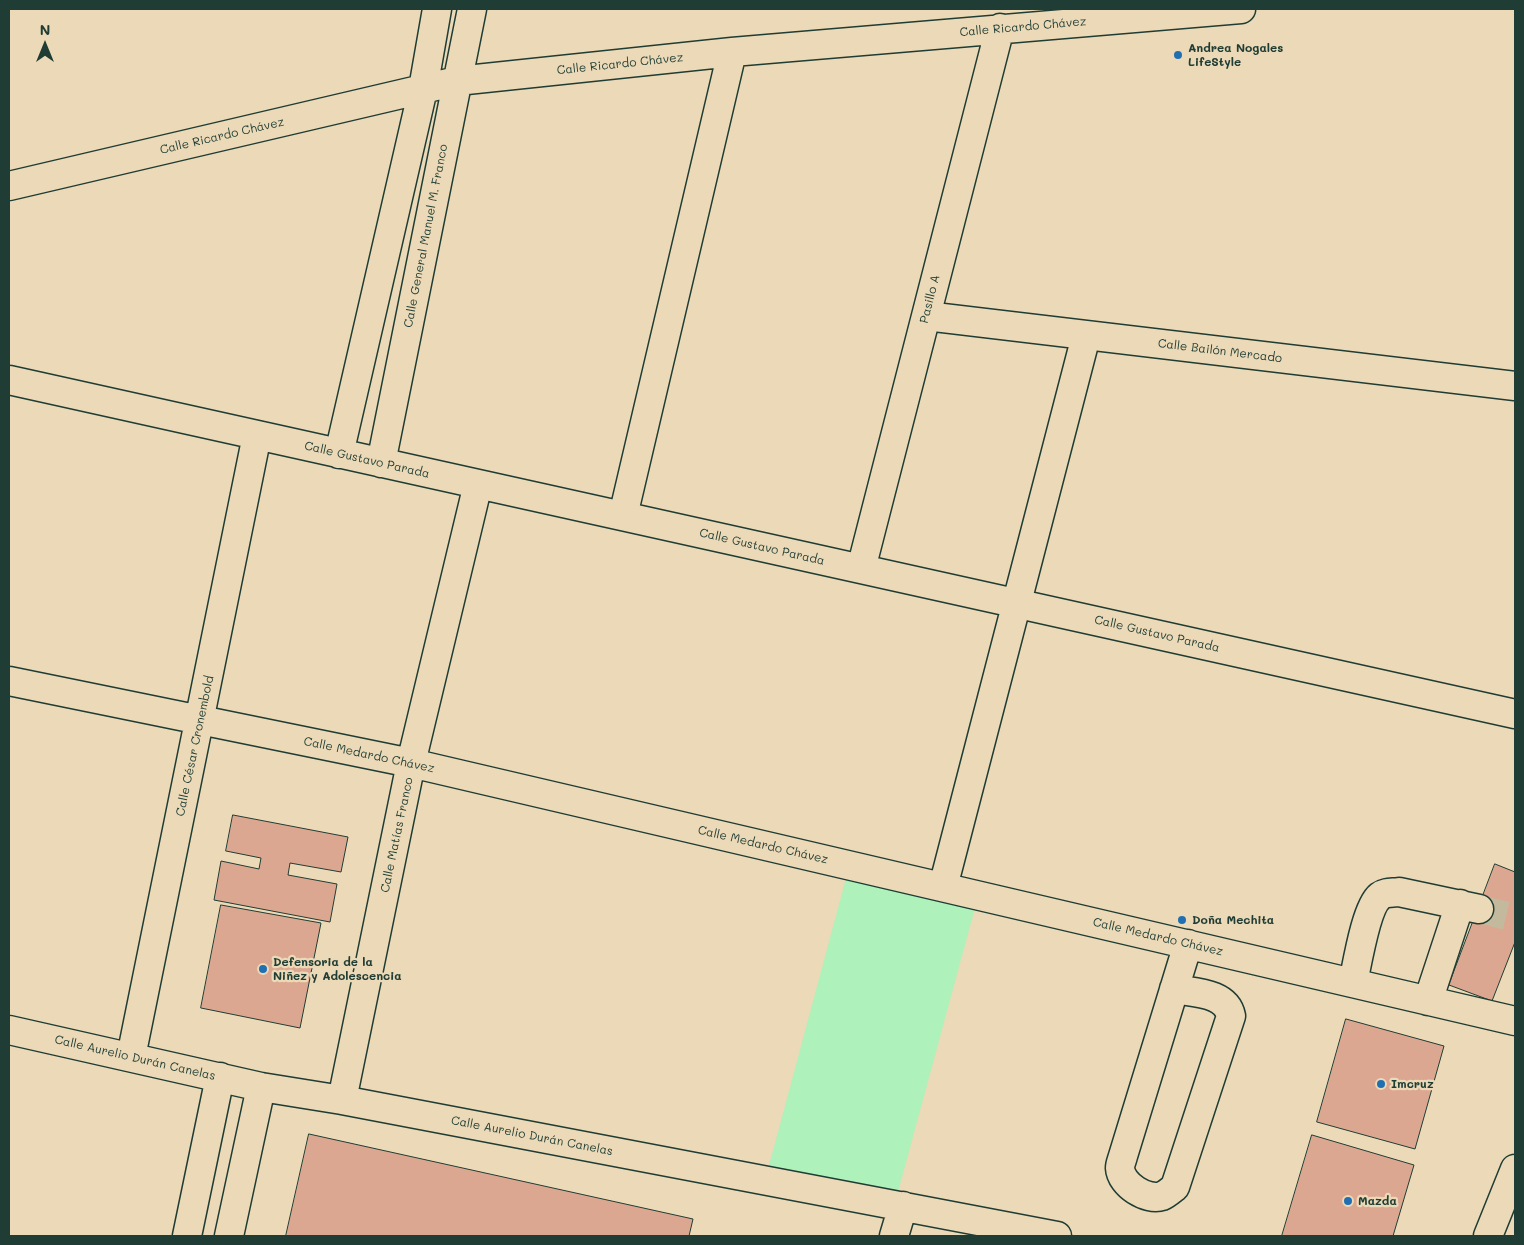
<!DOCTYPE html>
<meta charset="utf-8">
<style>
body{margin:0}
#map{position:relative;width:1524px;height:1245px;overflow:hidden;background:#ecd9b7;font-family:Mali,sans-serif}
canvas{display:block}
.frame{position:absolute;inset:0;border:10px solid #1f3d34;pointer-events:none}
.north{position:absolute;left:20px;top:20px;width:50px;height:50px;-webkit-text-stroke:4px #ecd9b7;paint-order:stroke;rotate:0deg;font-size:14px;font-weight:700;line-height:20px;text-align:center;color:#1f3d34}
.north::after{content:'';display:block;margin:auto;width:18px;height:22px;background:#1f3d34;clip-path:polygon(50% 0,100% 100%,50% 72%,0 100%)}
</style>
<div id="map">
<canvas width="1524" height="1245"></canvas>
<div class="frame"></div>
<div class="north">N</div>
</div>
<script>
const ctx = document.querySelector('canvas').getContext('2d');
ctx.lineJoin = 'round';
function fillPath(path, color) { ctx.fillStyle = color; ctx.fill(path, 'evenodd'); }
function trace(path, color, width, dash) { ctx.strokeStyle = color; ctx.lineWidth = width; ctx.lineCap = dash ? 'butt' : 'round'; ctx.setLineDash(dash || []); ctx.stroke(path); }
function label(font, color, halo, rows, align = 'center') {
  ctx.font = font + ' Mali,sans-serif'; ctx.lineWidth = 4.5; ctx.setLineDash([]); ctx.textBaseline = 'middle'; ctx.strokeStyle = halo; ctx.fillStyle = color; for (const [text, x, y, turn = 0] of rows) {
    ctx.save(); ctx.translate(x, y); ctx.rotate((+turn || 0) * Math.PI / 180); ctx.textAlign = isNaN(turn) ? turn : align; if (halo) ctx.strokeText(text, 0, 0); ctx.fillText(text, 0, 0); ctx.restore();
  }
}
fillPath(new Path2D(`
 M846,878L975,908L898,1192L768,1169Z`), '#aff1ba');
const building = new Path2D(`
 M233,815L348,837L341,872L290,863L288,875L337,884L330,922L214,900L221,861L259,869L261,858L226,851Z
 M1495,864L1515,872V942L1492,1001L1449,985Z
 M221,905L321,923L300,1028L201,1008Z
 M1346,1019L1444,1046L1415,1149L1317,1122Z
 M309,1134L693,1219L689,1236H286Z
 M1312,1135L1414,1165L1393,1236H1282Z`);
fillPath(building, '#dca791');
trace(building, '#1f3d34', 1);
trace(new Path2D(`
 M1479,909L1508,916`), '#c3ba9d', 28, [28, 14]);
const minor = new Path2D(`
 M9,186L457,81L732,52L1241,9
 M926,316L1515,386
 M9,380L1515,714
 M339,454L423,89L437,9
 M381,463L472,9
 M623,516L732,52
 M861,569L1000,28
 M9,681L411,763L1515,1021
 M943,887L1086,336
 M1353,983C1357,965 1366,907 1380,896C1385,892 1392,893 1399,892L1479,909
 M1174,989C1194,993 1226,992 1231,1016L1175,1187C1171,1190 1167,1194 1162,1196C1147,1201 1121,1185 1120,1168C1120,1164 1122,1160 1123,1156L1188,944
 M1428,1001L1460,904
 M9,1030L261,1087L342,1100L1057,1236
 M131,1057L257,435
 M342,1100L411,763L478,484
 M187,1236L220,1077
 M229,1236L261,1087
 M894,1236L903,1206`);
const major = new Path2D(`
 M1488,1236L1515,1169`);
trace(minor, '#1f3d34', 31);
trace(major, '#1f3d34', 31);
trace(minor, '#ecd9b7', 28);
trace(major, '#ecd9b7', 28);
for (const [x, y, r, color] of [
 [1178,55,5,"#1f6fb2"],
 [1182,920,5,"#1f6fb2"],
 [263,969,5,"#1f6fb2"],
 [1381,1084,5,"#1f6fb2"],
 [1348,1201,5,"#1f6fb2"]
]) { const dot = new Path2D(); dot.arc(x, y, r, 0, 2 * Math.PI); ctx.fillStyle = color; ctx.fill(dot); trace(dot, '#ecd9b7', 2); }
label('12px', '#1f3d34', '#ecd9b7', [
 ["Calle Ricardo Chávez",1023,27,-5],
 ["Calle Ricardo Chávez",620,64,-6],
 ["Calle Ricardo Chávez",222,136,-13],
 ["Calle General Manuel M. Franco",426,236,-79],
 ["Pasillo A",930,299,-76],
 ["Calle Bailón Mercado",1220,351,7],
 ["Calle Gustavo Parada",367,460,13],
 ["Calle Gustavo Parada",762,547,13],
 ["Calle Gustavo Parada",1157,634,13],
 ["Calle César Cronembold",195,746,-78],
 ["Calle Medardo Chávez",369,755,12],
 ["Calle Matías Franco",397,835,-78],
 ["Calle Medardo Chávez",763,845,13],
 ["Calle Medardo Chávez",1158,937,13],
 ["Calle Aurelio Durán Canelas",135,1058,13],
 ["Calle Aurelio Durán Canelas",532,1136,11]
]);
label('bold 12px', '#1f3d34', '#ecd9b7', [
 ["Andrea Nogales",1188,48],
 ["LifeStyle",1188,62],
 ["Doña Mechita",1192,920],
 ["Defensoria de la",273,962],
 ["Niñez y Adolescencia",273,976],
 ["Imcruz",1391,1084],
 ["Mazda",1358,1201]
], 'left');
</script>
